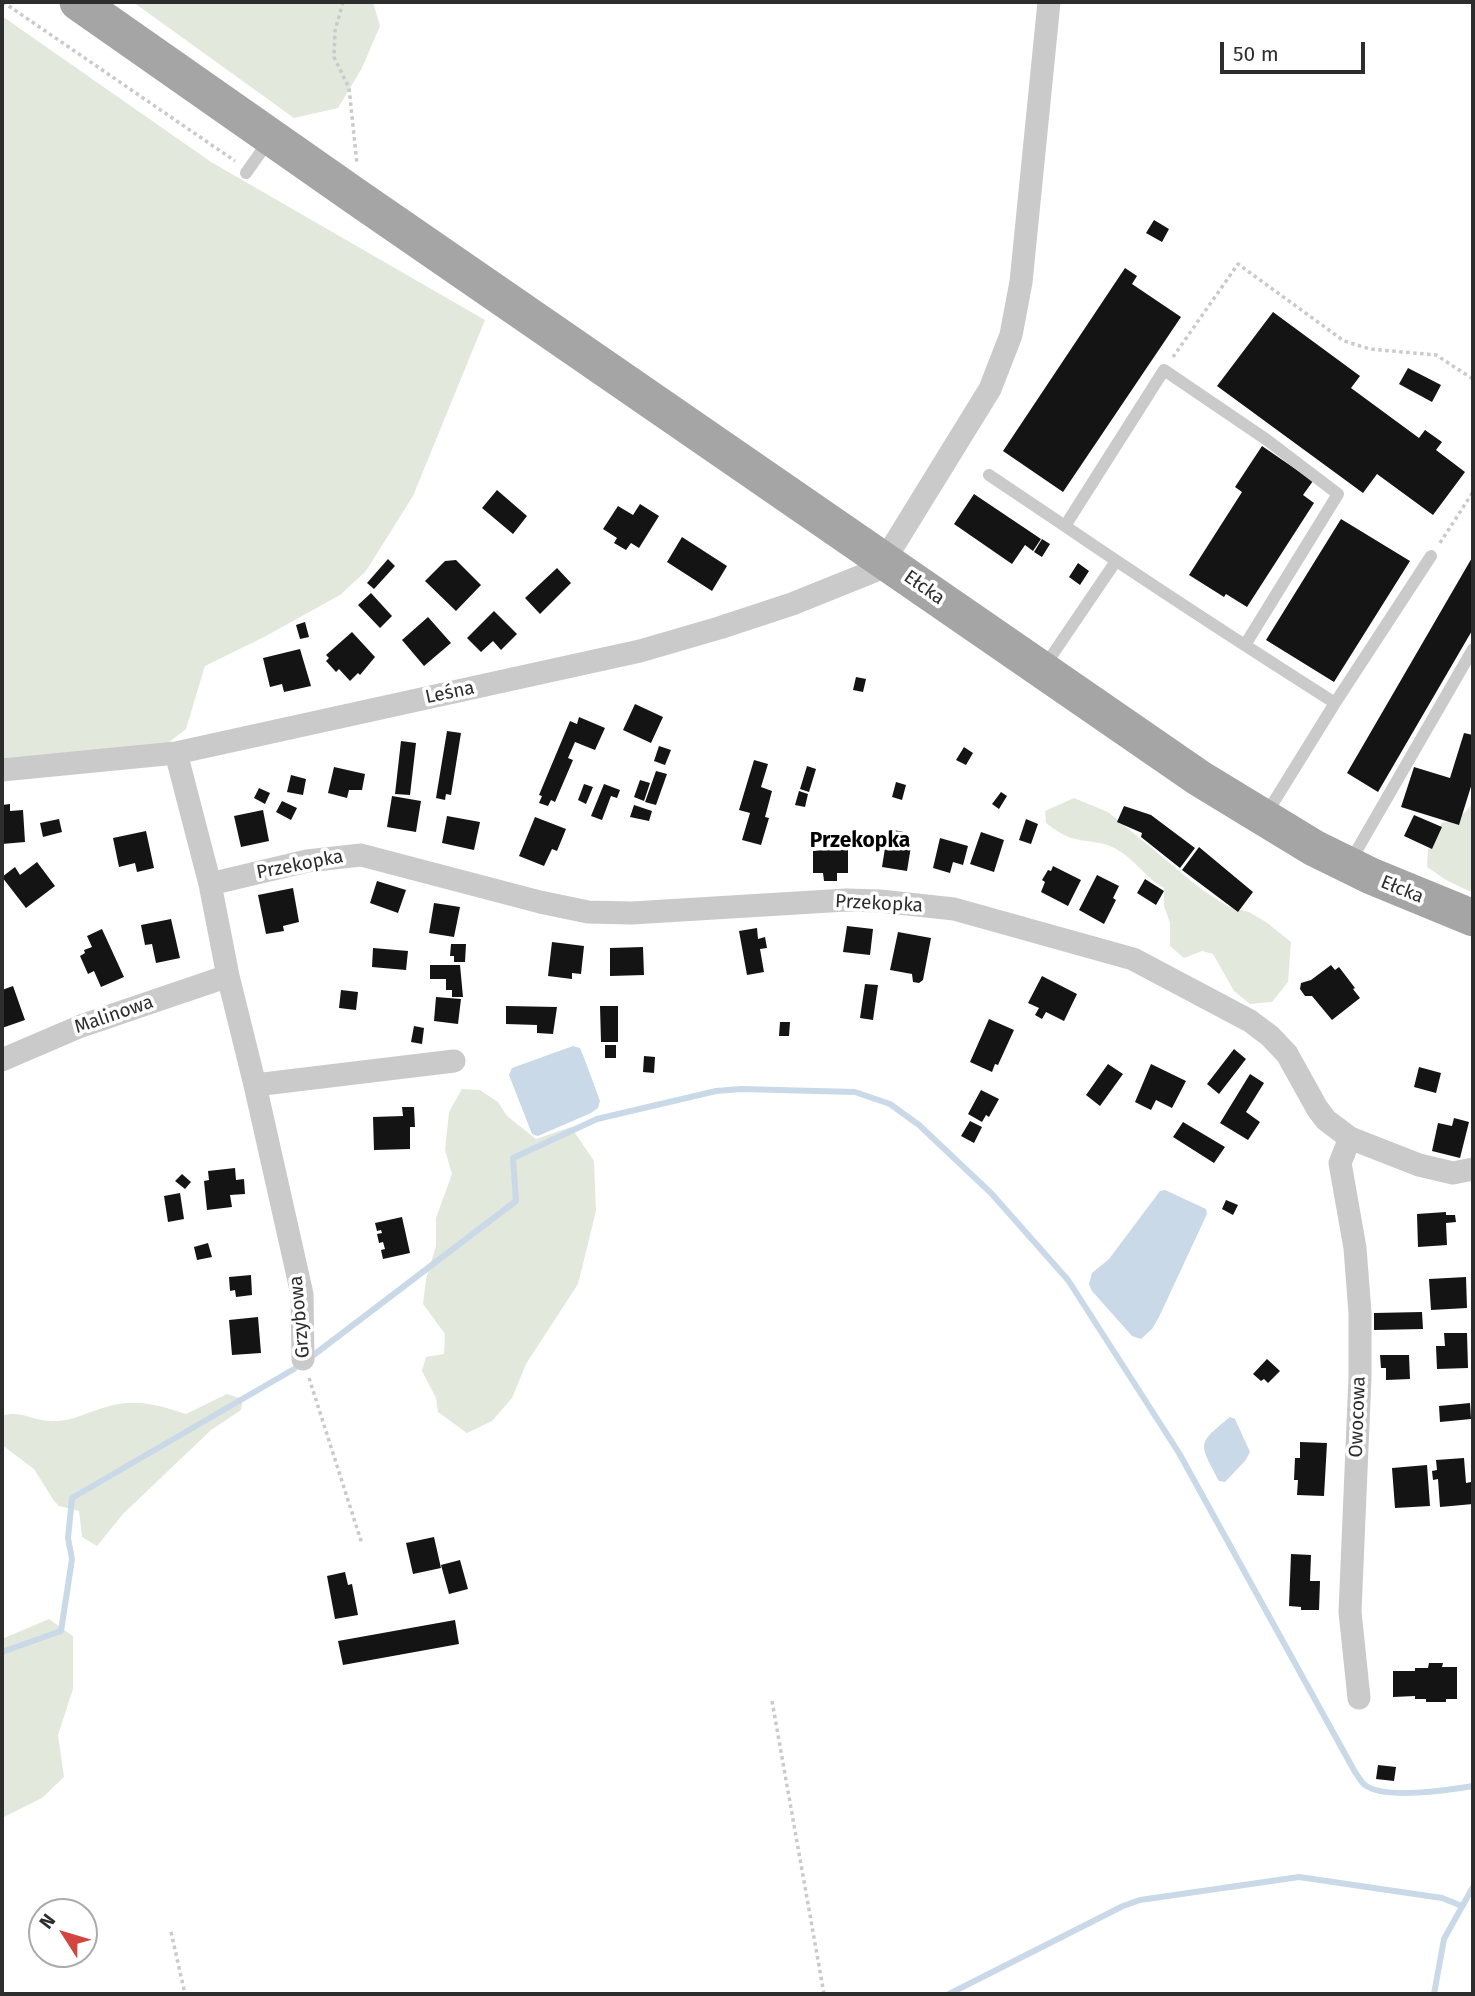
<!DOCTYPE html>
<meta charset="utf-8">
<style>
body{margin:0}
#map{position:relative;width:1475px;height:1996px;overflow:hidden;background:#fff;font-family:"Fira Sans",sans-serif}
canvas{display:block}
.frame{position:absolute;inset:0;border:4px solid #2d2d2d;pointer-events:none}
.north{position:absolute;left:28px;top:1898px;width:70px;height:70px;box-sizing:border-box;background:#fff;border:2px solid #ababab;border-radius:50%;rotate:307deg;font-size:19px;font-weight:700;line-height:28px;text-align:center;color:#2d2d2d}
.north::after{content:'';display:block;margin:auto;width:24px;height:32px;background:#d34640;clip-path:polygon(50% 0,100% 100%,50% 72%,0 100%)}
.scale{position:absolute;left:1220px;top:42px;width:145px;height:32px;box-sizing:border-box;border:4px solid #2d2d2d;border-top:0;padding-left:9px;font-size:21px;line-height:24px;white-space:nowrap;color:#2d2d2d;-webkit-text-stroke:5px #fff;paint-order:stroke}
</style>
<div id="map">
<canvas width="1475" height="1996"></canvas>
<div class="frame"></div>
<div class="north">N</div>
<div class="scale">50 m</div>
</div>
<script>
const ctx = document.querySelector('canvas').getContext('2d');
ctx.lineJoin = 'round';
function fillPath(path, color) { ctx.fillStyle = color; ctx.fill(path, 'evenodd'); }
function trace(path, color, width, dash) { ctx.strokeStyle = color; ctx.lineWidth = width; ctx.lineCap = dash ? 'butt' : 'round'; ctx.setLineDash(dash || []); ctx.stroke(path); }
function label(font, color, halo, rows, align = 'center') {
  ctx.font = font + ' "Fira Sans",sans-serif'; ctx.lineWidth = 7; ctx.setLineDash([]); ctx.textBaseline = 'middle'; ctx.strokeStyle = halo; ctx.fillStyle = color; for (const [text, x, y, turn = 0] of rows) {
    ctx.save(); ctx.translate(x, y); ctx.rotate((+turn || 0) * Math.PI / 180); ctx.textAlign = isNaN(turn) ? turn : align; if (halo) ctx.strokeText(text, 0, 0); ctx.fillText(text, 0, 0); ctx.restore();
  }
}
fillPath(new Path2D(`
 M133,2H373L380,26L362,68L338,108L294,118Z
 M2,16L211,162L485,320L413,496L366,571L340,595L266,636L205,666L186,729L168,743L2,762Z
 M1074,798L1108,812L1201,889L1229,907L1249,912L1266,922L1291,942L1288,982L1272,1002L1250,1004L1234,991L1213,954L1202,951L1184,958L1170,946V923L1164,906V888C1144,877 1134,857 1112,847C1101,842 1091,842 1080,840C1067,838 1056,831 1046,823L1045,811Z
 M1473,802V891H1469L1446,880L1427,867L1428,850L1442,823C1457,820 1465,815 1473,802Z
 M462,1089L480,1090L498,1102L507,1116L536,1139L571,1127L594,1161L596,1211L578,1284L526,1364L512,1398L492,1421L467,1433L438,1412L436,1398L422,1371L426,1357L444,1354L445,1334L423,1304L426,1279L436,1246V1218L452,1174L445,1150L449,1112Z
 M227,1394L243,1399L241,1410L211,1430L123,1514L97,1546L82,1537L79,1511L59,1506L54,1501L34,1469L2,1445V1416C20,1410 31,1420 49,1421C70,1423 87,1412 106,1407C136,1398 158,1405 186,1414Z
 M49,1619L73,1636V1689L58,1735L64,1777L42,1798L2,1818V1639Z`), '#e2e9dc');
fillPath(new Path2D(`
 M573,1046L580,1048L583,1055L600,1101L598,1108L591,1113L538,1136L532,1134L509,1075L512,1068Z
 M1165,1190L1206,1209L1207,1214L1159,1317L1152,1329L1141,1339L1132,1336L1092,1291L1089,1284L1092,1273L1109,1259L1160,1191Z
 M1230,1417L1235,1419L1250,1452L1245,1461L1225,1482L1219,1481C1199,1442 1196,1445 1230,1417Z`), '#cad9e7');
trace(new Path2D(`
 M311,1357L516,1201L513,1158L597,1119L716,1091L741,1089L855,1092L890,1104L919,1125L991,1193L1068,1280L1179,1453L1355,1772C1358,1776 1361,1782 1365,1785C1384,1800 1450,1790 1473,1786
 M2,1652L61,1631L72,1559L68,1538L72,1498L294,1369
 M949,1994L1123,1906L1140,1900L1299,1877L1442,1898L1462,1906
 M1434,1994L1444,1939L1473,1887`), '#cad9e7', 6);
fillPath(new Path2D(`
 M1154,220L1169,229L1162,242L1146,233Z
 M1125,268L1137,276L1132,284L1181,317L1063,492L1003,451Z
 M1273,312L1360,376L1351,388L1419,438L1425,430L1442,442L1436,450L1465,472L1433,515L1377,474L1363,493L1217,386Z
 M1408,368L1441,385L1432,402L1399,384Z
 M1262,446L1313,481L1303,495L1314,503L1247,607L1226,594L1224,597L1189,575L1242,492L1235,487Z
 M497,490L527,516L513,534L482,508Z
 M974,494L1041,539L1033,551L1025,545L1012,564L954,524Z
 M640,504L659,516L639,548L631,543L626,550L614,543L617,538L603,529L618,506L633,515Z
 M1341,519L1410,561L1334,682L1266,640Z
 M682,537L727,566L712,591L667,562Z
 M1042,539L1050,544L1042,557L1034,552Z
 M1473,556V629L1378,792L1347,773Z
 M388,559L395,566L374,589L367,583Z
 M456,560L481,585L456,611L425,581L445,561Z
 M1078,563L1089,571L1080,585L1069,577Z
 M557,568L571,583L540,614L525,598Z
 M371,593L392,616L380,628L358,605Z
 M494,611L517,634L501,650L493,641L481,652L467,638Z
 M428,617L451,643L424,666L402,640Z
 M305,622L309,637L300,639L296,625Z
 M352,632L375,657L360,675L358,673L350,681L339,669L336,672L326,661L329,658L326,655Z
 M300,649L311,686L284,692L282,684L270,687L263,658Z
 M856,677L866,679L863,692L853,690Z
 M635,704L663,717L651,743L623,730Z
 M579,717L605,728L595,750L575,742L568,758L573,760L555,802L551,800L548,806L539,803L542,796L539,795L570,721L577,724Z
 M447,731L461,733L451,795L446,794L445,800L436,798Z
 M1464,733L1473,735V780L1459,825L1401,807L1414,767L1450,778Z
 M401,741L416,743L410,795L395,794Z
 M659,746L671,750L665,765L654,761Z
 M964,747L973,753L966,765L956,760Z
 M754,760L768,764L761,787L772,791L765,817L769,818L761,845L742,840L750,813L739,810Z
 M807,766L816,769L809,792L800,789Z
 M334,767L365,774L362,790H349L347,798L328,793Z
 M656,771L667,774L656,805L645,802Z
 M291,775L306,779L303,795L287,792Z
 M640,780L650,783L644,801L634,797Z
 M896,782L906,785L902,800L892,797Z
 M584,784L593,787L586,804L578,800Z
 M604,784L620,790L617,798L611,796L602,820L591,816Z
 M259,788L270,793L265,804L254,798Z
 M799,791L808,794L805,807L795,805Z
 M1001,792L1007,796L999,809L992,804Z
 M392,796L421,801L416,832L387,827Z
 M282,801L297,808L291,820L276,812Z
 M10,804V811L23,810L25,842L2,844V805Z
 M634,805L652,811L649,821L630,817Z
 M1124,806L1151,815L1195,848L1180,868L1141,837L1142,833L1117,822Z
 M263,810L269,841L241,847L234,816Z
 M1414,815L1442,827L1432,849L1404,836Z
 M447,816L480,822L474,850L442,843Z
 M535,817L566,829L557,851L552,849L544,866L519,856Z
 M59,819L62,832L43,837L40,823Z
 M1026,819L1038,824L1031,844L1019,840Z
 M888,829L904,832L903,839L912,840L907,871L882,867Z
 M146,831L154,868L137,872L135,863L119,867L113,838Z
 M981,832L1004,840L994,872L970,864Z
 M940,838L968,846L963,865L953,862L950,873L933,868Z
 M824,840H839V850H848V873H837V881H824L823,873H813V851L825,850Z
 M1199,847L1253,892L1238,912L1182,870Z
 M37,862L55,886L26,908L2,877L15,867L20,875Z
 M1053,866L1081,880L1068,906L1041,892L1045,882L1042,880L1048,870L1051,871Z
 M1097,875L1119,886L1113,898L1116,900L1104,924L1079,910Z
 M1145,879L1164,891L1156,905L1137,893Z
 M377,881L406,890L398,913L370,903Z
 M293,888L299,922L283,926L284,931L266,934L258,895Z
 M434,903L460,907L454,937L429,933Z
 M171,919L180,958L156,963L152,944L145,945L141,925Z
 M847,926L873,929L870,955L843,952Z
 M757,928L758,939L765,937L767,948L760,949L764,972L747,975L739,931Z
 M102,929L124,977L101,987L94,971L88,974L80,956L85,953L84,950L92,947L87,936Z
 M898,932L931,938L923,980L919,983L913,982L912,974L890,970Z
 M552,942L584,946L581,974L572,973V979L548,976Z
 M451,944H466L465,962H454V956H450Z
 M643,947L644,975L610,976V948Z
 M373,948L408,951L406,970L372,967Z
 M430,965H460L463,997H452V990H446V979H430Z
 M1331,965L1335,970L1339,967L1355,988L1353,989L1360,998L1332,1020L1312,996H1305L1300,989L1301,983L1311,980Z
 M1042,976L1077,994L1064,1021L1046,1012L1042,1019L1035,1015L1039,1008L1028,1003Z
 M865,984L878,985L873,1020L860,1018Z
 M13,986L25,1020L2,1028V990Z
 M341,990L358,992L356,1010L339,1008Z
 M436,997L461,999L458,1024L434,1021Z
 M506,1006L557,1007L553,1034L537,1033V1025L506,1024Z
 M600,1006H618V1042H601Z
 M989,1019L1014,1030L998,1065L995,1064L992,1072L970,1062Z
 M780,1022H790L789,1036H779Z
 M414,1026L424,1028L422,1044L411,1042Z
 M605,1045H616V1058H605Z
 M1234,1049L1246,1059L1219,1094L1207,1084Z
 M644,1056L655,1057L654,1073L643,1072Z
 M1108,1064L1123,1074L1100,1106L1086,1095Z
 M1151,1064L1186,1081L1172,1108L1156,1100L1151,1110L1135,1102Z
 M1419,1067L1441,1073L1436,1093L1414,1087Z
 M1250,1074L1264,1083L1246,1112L1260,1122L1248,1140L1220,1123Z
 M981,1090L999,1099L989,1117L986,1115L982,1122L968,1114Z
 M402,1107H414L415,1127H410V1149L374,1150L373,1117L403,1116Z
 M1454,1118L1469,1122L1460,1158L1432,1151L1438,1123L1452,1126Z
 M970,1121L982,1127L974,1143L961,1136Z
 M1183,1122L1225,1147L1214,1163L1173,1137Z
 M235,1168L236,1180L244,1179L245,1194L230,1195L232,1207L207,1210L204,1181L209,1180L208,1171Z
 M182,1174L191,1182L185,1189L175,1181Z
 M180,1193L184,1219L168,1222L164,1196Z
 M1226,1200L1238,1205L1233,1215L1222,1209Z
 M1446,1212V1215H1455L1456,1222L1446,1223L1447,1245L1418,1247L1417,1214Z
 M402,1217L410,1253L383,1259L381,1250L385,1249L383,1242L379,1243L377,1234L382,1233L381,1230L377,1231L375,1223Z
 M208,1243L212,1257L197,1260L194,1247Z
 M251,1275L252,1295L236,1297L235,1290L230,1291L229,1277Z
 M1466,1277L1467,1308L1431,1310L1429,1279Z
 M1422,1312L1423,1329L1374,1330V1313Z
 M258,1317L261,1353L232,1355L229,1320Z
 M1444,1333H1467L1468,1368L1437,1369L1436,1346H1445Z
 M1380,1355H1409L1410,1379L1386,1380V1368H1381Z
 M1267,1359L1280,1371L1268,1383L1264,1379L1261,1381L1253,1374Z
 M1470,1403L1471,1419L1440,1422L1439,1406Z
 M1300,1442L1327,1443L1324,1496L1297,1495L1298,1480H1294L1295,1458H1300Z
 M1464,1458L1466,1483L1471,1482L1473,1504L1440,1507L1438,1479L1433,1480L1432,1471L1437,1470L1436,1460Z
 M1427,1465L1430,1506L1395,1508L1392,1468Z
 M434,1537L441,1568L413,1574L406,1543Z
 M1291,1554L1311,1555L1310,1581H1320L1319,1610H1301V1607L1289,1606Z
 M460,1560L468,1589L449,1594L441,1565Z
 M345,1572L348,1585L352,1584L358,1615L335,1619L327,1576Z
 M455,1620L459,1644L343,1665L338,1641Z
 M1429,1663H1443L1442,1667H1457V1699H1446V1702H1426V1699H1415V1696L1393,1697V1671H1415V1668H1428Z
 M1378,1765L1396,1767L1394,1781L1376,1779Z`), '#141414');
trace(new Path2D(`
 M3,2L235,161
 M343,2L335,31L334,57L349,88L357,164
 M1173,357L1238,264L1344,341L1370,349L1436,355L1473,379
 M1440,543L1473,492
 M309,1378L362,1544
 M772,1701L824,1994
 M171,1932L185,1994`), '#cacaca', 3.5, [3.5, 3.5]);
trace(new Path2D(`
 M246,173L270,139
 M989,475L1065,526
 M1245,645L1338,494L1267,440L1164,370L1065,526C1154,587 1244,645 1335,703
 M1044,667L1116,561
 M1265,816L1335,703L1431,556
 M1350,862L1473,649`), '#cacaca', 12);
trace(new Path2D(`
 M176,753L210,884L228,976L255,1085L302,1294L303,1359
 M2,770L176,753L640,651L719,628L792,604L874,571L884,561L990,389L1011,335L1021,282L1049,2
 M210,884L307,861L361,855L540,902L588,912L632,913L846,900L880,901L954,909L1133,959L1250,1021L1270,1036L1287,1054L1317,1108L1326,1120L1350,1138L1419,1165L1453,1173L1473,1169
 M2,1060L81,1026L228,976
 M255,1085L454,1061
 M1350,1138L1340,1163L1355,1248L1360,1313V1377L1350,1612L1359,1698`), '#cacaca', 23);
trace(new Path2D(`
 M78,2L355,196L1199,778L1314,848L1371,876L1473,918`), '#a5a5a5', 37);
label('19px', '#2d2d2d', '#fff', [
 ["Ełcka",924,588,35],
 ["Leśna",450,693,-12],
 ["Przekopka",300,865,-11],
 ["Ełcka",1402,890,22],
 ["Przekopka",879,904,3],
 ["Malinowa",114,1015,-19],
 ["Grzybowa",300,1317,-95],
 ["Owocowa",1358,1417,-88]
]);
label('bold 21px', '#000', '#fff', [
 ["Przekopka",860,841]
]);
</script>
